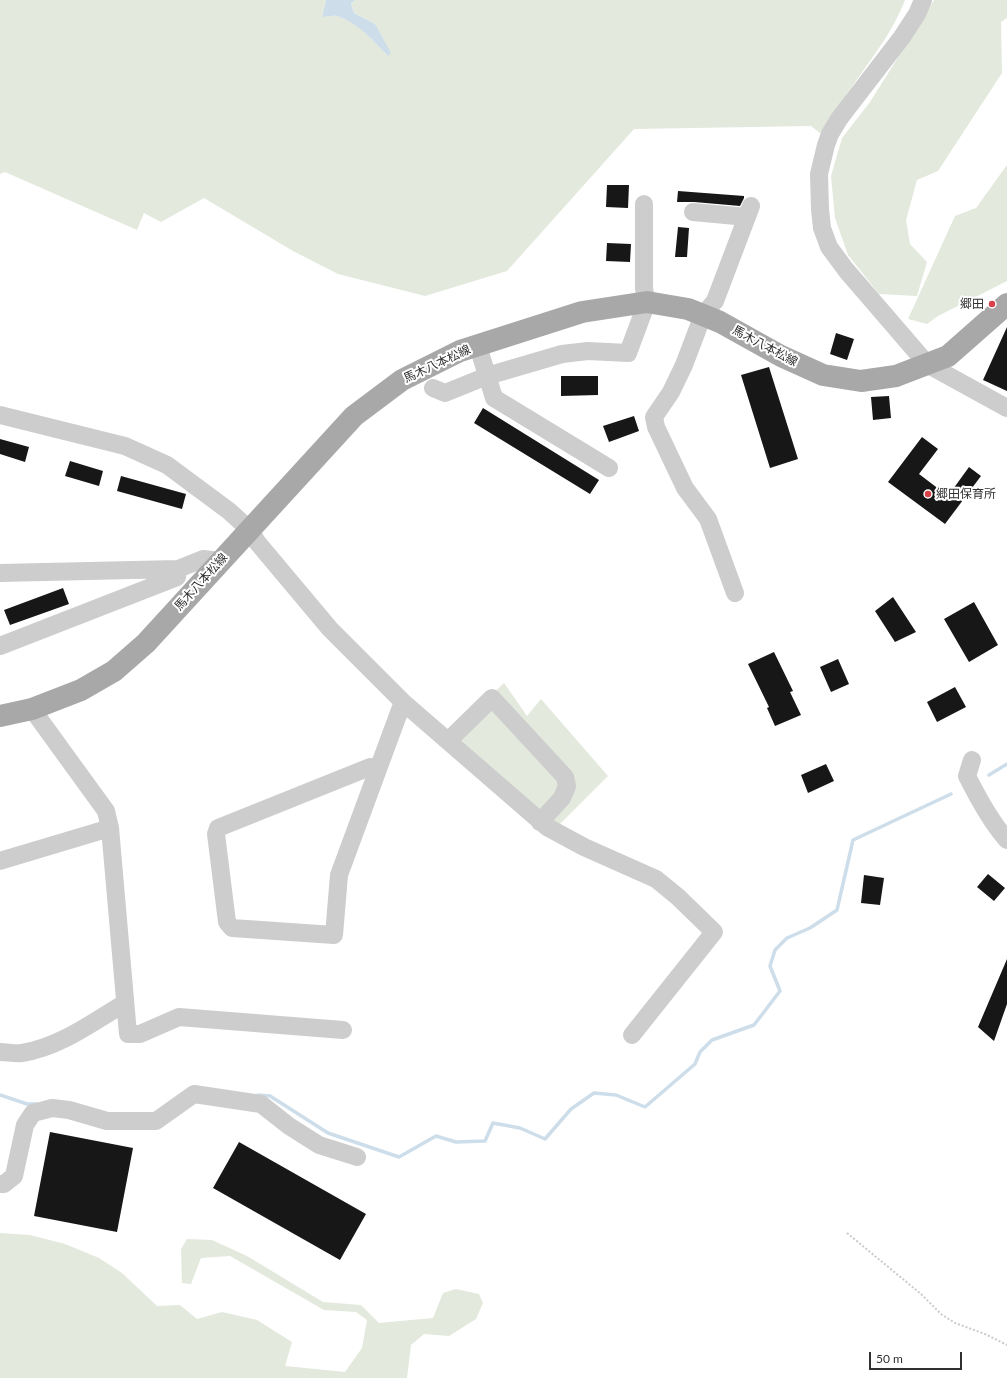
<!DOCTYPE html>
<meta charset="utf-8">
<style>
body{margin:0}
#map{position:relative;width:1007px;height:1378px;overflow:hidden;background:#fff;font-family:Lato,sans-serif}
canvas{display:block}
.scale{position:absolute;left:869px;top:1352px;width:93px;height:18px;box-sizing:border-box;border:2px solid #303030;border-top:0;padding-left:5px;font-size:12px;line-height:14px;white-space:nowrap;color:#303030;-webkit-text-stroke:3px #fff;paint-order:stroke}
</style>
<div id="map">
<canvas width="1007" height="1378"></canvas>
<div class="scale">50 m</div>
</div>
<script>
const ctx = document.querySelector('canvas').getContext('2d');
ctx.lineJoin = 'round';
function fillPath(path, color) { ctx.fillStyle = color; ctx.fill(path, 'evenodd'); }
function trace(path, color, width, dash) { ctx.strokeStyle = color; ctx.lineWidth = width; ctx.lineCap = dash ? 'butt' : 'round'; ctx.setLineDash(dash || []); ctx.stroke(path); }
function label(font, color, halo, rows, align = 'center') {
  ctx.font = font + ' Lato,"Noto Sans JP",sans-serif'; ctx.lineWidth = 4; ctx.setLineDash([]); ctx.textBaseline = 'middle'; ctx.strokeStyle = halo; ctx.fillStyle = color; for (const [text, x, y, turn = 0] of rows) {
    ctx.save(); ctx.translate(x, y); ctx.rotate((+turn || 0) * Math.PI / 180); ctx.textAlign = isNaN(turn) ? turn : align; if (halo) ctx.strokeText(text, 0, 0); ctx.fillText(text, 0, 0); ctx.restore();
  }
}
fillPath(new Path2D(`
 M0,0H326L322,17C327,17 333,15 338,16C358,23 374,40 388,56L375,24L354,13L351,4L355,0H905C893,31 876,52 858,78C845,96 833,116 821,134L811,126L634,129L507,271L425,296L338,274L293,251L204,198L161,222L144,213L137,230L5,172L0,174Z
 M934,0H1007V18L1001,22L1002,73L938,171L917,180L906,220L910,244L927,262L917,296L879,294L848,255L835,218L831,176L842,138L870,102Z
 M1007,165V281L938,316L927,324L908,319L955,216L976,208Z
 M504,683L527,716L541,699L608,776L556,828L448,736Z
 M0,1233L30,1235L65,1244L99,1258L122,1273L157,1306L180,1305L197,1319L222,1312L257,1320L292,1342L285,1366L345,1372L362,1348L367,1320L356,1312L324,1310L230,1256L201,1258L191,1284L182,1283L181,1249L187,1239L212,1240L247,1256L323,1302L361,1305L379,1323L433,1318L443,1293L456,1289L479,1294L483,1303L476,1319L449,1336L424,1334L411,1345L407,1378H0Z`), '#e3e9dd');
fillPath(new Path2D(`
 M326,0H355L351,4L354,13L375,24L391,53L388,56C374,41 358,23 337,16C333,15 326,17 322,17Z`), '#cddeea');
trace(new Path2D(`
 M989,775L1007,764
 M0,1095L27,1104H37
 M258,1095L270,1096L328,1133L399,1157L436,1136L456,1142L485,1141L493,1123L520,1128L545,1139L571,1109L594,1093L616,1095L645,1107L695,1064L700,1052L712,1040L754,1025L780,991L770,966L775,950L787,938L810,928L837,910L853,840L951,794`), '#cddeea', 3.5);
fillPath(new Path2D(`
 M607,185H629L628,208L606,207Z
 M678,191L744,196V198L740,206L694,202H677Z
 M678,227L689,228L687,257H675Z
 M607,243L631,244L630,262L606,261Z
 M1007,327V391L983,380Z
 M836,333L854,339L847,360L830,354Z
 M769,367L798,459L770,468L741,375Z
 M561,376H598V395L561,396Z
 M889,396L891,418L873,420L871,397Z
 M483,408L599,480L590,494L474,423Z
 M634,416L639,431L609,442L603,426Z
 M922,437L938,449L919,474L948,496L969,467L981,476L945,524L888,482Z
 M0,439L29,447L25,462L0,454Z
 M70,461L103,471L99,486L65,476Z
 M121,476L186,494L182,509L117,491Z
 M63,588L69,604L10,625L4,610Z
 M893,597L916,632L895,642L875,611Z
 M974,602L998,645L969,662L944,619Z
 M774,652L793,691L790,692L801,715L775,726L767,708L769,707L748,664Z
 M838,659L849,684L831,692L820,667Z
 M955,687L966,707L937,722L927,702Z
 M826,764L834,781L808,793L801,775Z
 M988,874L1005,888L994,901L977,887Z
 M864,875L884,878L880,905L861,903Z
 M1007,959V1004L994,1041L978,1027Z
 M50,1132L133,1148L117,1232L34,1216Z
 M239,1142L366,1214L340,1260L213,1188Z`), '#171717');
trace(new Path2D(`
 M847,1233L921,1294L941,1314L955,1323L985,1334L1007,1345`), '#cacaca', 2, [2, 2]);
trace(new Path2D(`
 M923,0L917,14L902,37L839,119L830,134L826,145L819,174L820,209L822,228L829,247L846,270L927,364L1007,408
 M693,212L747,217
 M478,346L494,398L609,468
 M433,388L445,393L487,376L562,354L588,351L628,353L647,302L644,289V204
 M0,415L125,446L167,465L229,511L250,530L257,542L330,629L404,703L547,827L584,847L656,879L678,897L714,932L632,1035
 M0,573L178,569L203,559L220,561
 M735,593L708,519L685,488L656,427L654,417L671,392L684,365L703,315L715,301L751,206
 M0,646L177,577L178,569
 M32,709L106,811L110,828L128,1034H140L179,1017L343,1030
 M448,741L492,698L565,777L567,786L562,798L540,822
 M972,760L967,776C978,798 991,822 1007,840
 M378,767H370L218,828L216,834L227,922L232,928L334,935L339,875L401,707L404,703
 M0,861L110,828
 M0,1052C7,1052 15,1054 22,1053C60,1047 93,1022 125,1003
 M0,1184H4L14,1176L25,1125L33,1113L52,1108L69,1110L107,1121H156L194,1094L261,1104L289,1126L319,1145L357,1157`), '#cdcdcd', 18);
trace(new Path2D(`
 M0,716L32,709L81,690L114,671L146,643L354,416L402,380L460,351L582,312L647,302L688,309L703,315L720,322L781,356L823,375L861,381L896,376L948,356L1007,304`), '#a8a8a8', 22);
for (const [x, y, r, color] of [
 [992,304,4,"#d94148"],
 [928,494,4,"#d94148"]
]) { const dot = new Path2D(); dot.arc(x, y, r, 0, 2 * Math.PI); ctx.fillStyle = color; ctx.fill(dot); trace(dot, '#fff', 1.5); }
label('12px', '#303030', '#fff', [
 ["郷田",984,304],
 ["郷田保育所",936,494,"left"]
], 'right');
label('12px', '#303030', '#fff', [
 ["馬木八本松線",765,346,28],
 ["馬木八本松線",437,364,-25],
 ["馬木八本松線",201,582,-48]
]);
</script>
